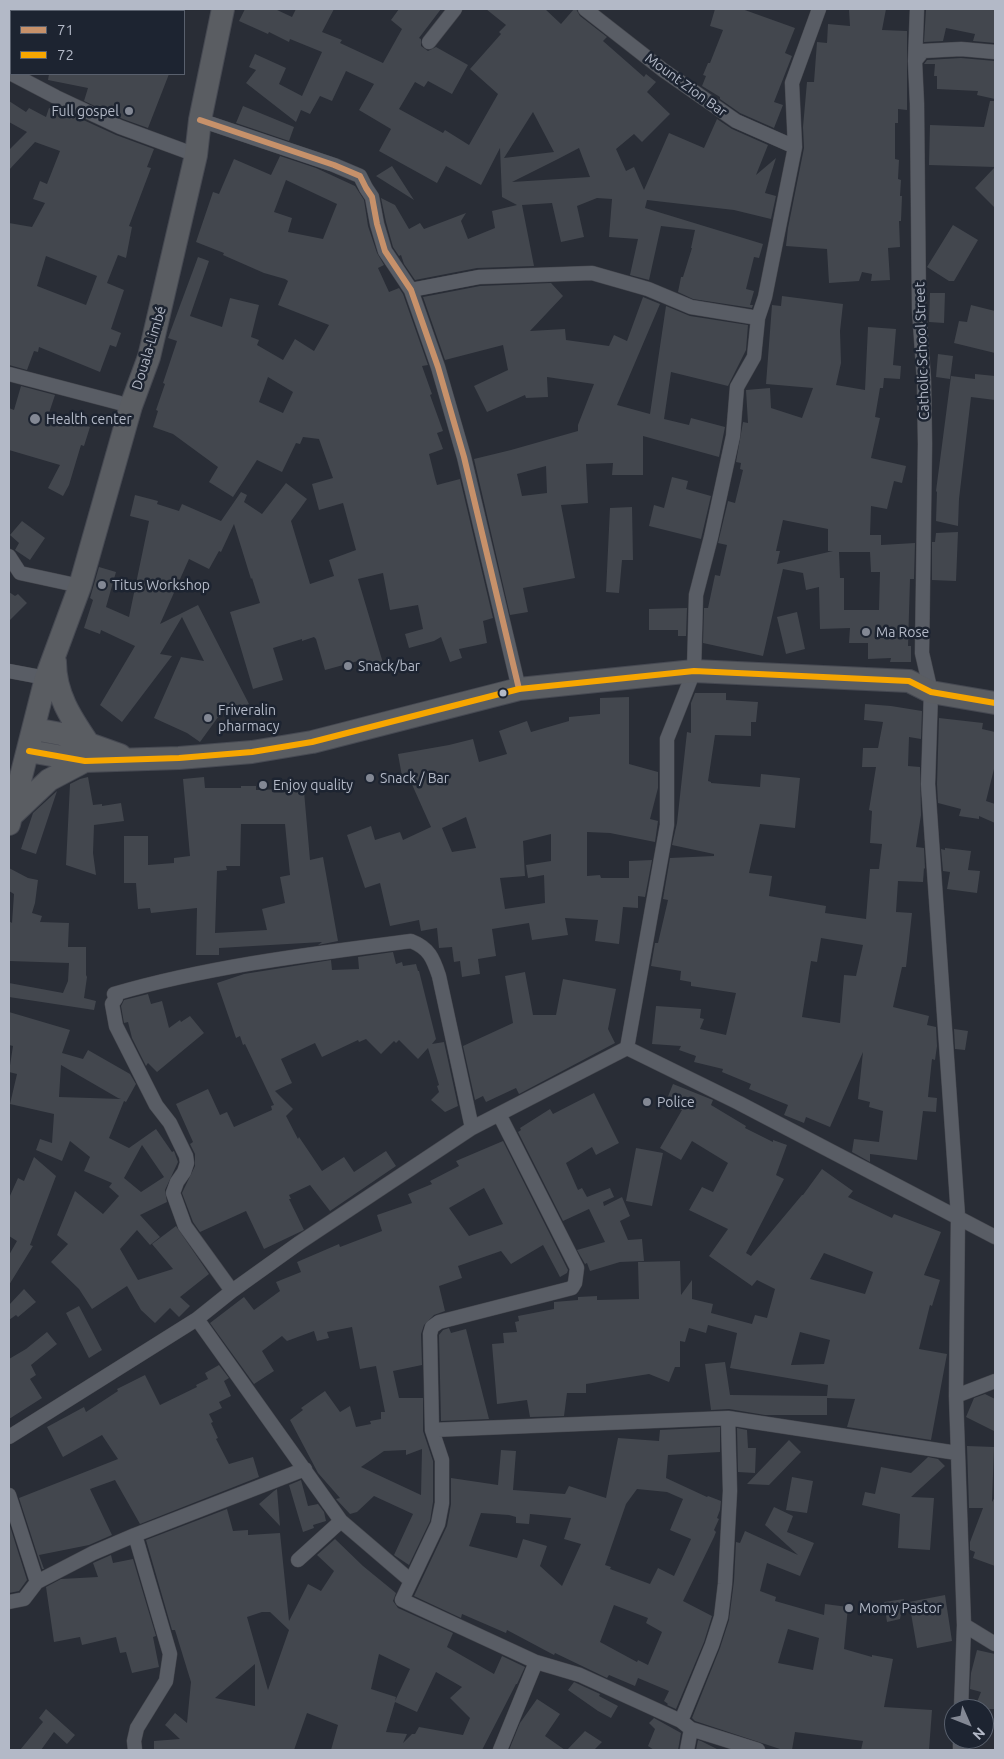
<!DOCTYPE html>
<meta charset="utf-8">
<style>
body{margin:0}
#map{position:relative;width:1004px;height:1759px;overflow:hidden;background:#292d36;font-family:Ubuntu,sans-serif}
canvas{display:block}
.frame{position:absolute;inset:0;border:10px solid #b3b9c7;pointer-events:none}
.legend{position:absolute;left:10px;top:10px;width:175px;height:65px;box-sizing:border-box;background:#1d2431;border:1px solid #59606d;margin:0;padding:6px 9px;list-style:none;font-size:15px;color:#b3b9c7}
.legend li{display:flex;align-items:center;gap:10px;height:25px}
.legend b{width:25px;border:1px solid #59606d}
.north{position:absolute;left:944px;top:1699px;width:50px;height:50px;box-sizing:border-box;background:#1d2431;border:1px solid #59606d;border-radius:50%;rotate:134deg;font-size:14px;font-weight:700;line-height:20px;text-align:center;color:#b3b9c7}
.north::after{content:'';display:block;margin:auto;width:18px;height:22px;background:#838894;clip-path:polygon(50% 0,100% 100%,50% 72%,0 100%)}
</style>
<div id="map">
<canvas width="1004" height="1759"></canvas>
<div class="frame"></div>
<ul class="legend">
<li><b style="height:6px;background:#c7916a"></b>71</li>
<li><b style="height:6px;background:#f7a600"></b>72</li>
</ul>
<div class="north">N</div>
</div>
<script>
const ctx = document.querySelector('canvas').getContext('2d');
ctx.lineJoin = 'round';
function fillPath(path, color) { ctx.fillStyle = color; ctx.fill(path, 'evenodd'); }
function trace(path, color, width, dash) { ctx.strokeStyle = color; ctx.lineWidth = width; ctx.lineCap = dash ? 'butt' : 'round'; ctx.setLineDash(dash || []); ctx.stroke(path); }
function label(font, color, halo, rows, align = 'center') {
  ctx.font = font + ' Ubuntu,sans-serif'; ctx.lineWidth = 5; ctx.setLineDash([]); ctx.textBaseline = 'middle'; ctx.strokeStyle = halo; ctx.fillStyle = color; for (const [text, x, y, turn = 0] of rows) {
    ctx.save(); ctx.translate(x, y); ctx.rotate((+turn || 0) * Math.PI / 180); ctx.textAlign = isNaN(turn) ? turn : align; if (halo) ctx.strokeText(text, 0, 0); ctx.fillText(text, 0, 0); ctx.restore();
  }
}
fillPath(new Path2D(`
 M245,9H275L292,17L296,9H334L322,32L342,40L340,43L383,63L402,29L391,20L399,9H441L419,38L421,39V46L428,51L436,47L468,65L452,94L428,81L424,87L415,82L399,109L443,133L445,130L469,145L498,94L470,69L501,34L499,32L506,25L486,9H545L561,24L574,9H576L580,16L607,37L603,41L644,77L646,74L656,82L647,92L670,114L642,142L634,134L616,149L626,171L634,167L644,190L669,133L704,148L717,119L732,129L768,145L756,175L776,158L765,193L776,196L771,219L734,210L647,200L645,208L763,244L759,258L754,257L746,289L754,291L750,305H753L752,308L693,299L678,292L681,277H683L692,248H691L695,230L661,226L649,280L630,275L638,239L609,237L612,199L597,198L577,206L584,237L561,242L552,203L522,205L534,266L477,268L415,280L404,264L401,255L399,256L393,247L386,222L381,198L395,205L409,229L420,223L424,229L466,213L461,221L468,239L495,228L492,211L517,205L502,197L500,148L481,185L446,166L437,183L379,151L391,129L359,110L374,84L346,71L332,101L320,96L310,114L301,110L296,122L246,83L256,70L249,67L255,54L286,68L279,84L302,96L322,52L290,39L289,42L269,32L268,34L239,21ZM533,112L554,152L504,158ZM579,148L590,177L512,182L558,159Z
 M715,9H742L795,28L785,53L792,56L774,102L783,105L774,128L740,113L720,99V97L702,86L706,76L703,75L708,63H710L723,30L710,26Z
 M849,9H886L882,30L907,31V110L898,109V123H895V159L899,160L898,179L901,180L900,196H902L901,221H899L900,247L888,248L890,280L871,281L872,274L862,272L859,281L829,283L827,249L786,246L788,228L804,148L803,127L807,82H814L817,42L827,43L828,24L850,26Z
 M926,9H995V43L973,41L975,34L946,28L943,41L924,42Z
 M961,58L995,61V99L977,95L978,91L937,89V76H934L935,64H924L927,60Z
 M49,74H169L148,128L123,119L84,101L88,88L48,80Z
 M9,101L26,112L29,108L46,117L49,108L79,118L116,135L154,149L147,167L151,168L129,226L132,227L126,258L118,255L107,283L124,290L111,329L121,333L116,347L110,345L100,372L39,347L38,352L34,351L27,370L9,365V223L32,227L45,203L33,199L40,181L47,184L60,151L35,142L9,170V150L27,132L9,122ZM46,256L97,276L86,305L37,286Z
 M990,101H995V167L929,165L930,125L984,127Z
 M243,106L294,127L289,141L236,123Z
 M280,156L316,168L355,186L364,200L368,226L377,253L384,265L378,268L389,292L399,288L403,294L428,365L422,366L432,394L430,395L443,431L437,433L443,449L429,454L435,478L437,485L460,479L493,618L483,621L487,643L459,649L462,658L450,662L441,637L434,641L409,648L405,634L423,629L418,605L390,610L383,573L358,579L383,663L361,669L358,661L325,670L316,639L314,637L302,641V639L273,648L283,680L253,689L230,612L260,603L252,578L251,579L234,524L221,552L219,551L209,569L189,559L160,624L198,605L249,704L221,713L200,742L187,733L154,718L181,657L204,661L182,617L160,654L172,656L122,722L100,705L135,646L101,630L100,634L84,628L93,600L90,598L99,567L116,572L106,607L129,617L149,521L130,516L135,495L158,501L157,504L179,511L182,504L221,521L241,492L247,495L244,502L262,514L286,483L307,499L291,521L310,584L334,576L329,560L356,550L343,503L319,510L312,484L333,478L319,439L303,437L300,444L296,443L282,472L257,460L233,497L209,482L218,467L173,434L153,427L158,411L156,410L165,384L163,383L177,341L168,338L198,257L209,261L190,316L222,327L230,298L259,305L251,337L259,340L257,345L283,360L295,339L314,351L329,325L278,305L288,281L285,279L264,273L223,255L224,253L196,242L213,192L219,194L234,159L271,175ZM286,180L337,204L323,239L288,232L292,218L274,212ZM268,377L293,392L283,413L259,402Z
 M392,166L414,200L376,176Z
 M995,167V208L975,188Z
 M953,225L978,240L954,281H949L927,267Z
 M551,283L563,296L530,331L565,329L566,340L609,346L614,335L627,341L643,297L660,304L617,405L650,414L666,306L690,316L748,325L746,350L728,386L671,372L664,419L689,425L691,418L725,427L719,457L643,436V475H612L613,463L586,464L588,503L561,505L575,578L523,588L528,612L510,615L474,459L511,450L578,431V425L594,384L547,377L548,397L526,398L525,395L487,412L474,386L508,370L503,345L445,360L423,297L480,286ZM546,466L547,493L522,496L517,474Z
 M930,293H945L944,323L929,322Z
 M782,296L843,304L840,331L841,363L836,385L865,390L868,327L896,329L893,365L901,366L900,379L884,378L883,388H880L875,417L880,418L871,458L906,466L902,483L894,481L887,509L871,506L870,535H881V545L915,543L914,579H910L908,646H911V662H890L891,658L868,659V643H849L850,628L820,629L819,587L806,590L803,573L783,569L763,656L703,643L704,608H708L715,575L720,576L727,545L718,543L728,501L735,503L743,470L740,469L741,463L736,462L743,422L748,423L746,390L770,388L771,408L802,418L813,388L766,384L772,305L781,306ZM783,520L828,529V551H833L777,564L780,551H776ZM839,552H870L871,572H880L879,610H844V578H840Z
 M971,305L995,311V353L954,343L959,321L967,322Z
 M938,354L953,356L950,379L936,377Z
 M975,374L995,376V400L971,397L959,499L958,526L936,521L937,492L936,491L951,376L975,379Z
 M21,386L55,395L49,413L90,427L84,446L81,445L69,485L63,496L48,488L60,465L9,450V408L14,410Z
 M672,477L688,481L686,489L711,496L701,539L649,526L654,505L664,508Z
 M632,507L633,560H622L619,593L606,592L610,508Z
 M22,521L45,538L30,560L15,550L19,543L10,535Z
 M958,532L956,581L932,580V542H935L936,533Z
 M9,592L15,596L18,594L27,603L9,621Z
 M687,608L686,636H678V630H649V609Z
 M797,612L805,649L786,654L777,617Z
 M695,693H726V700L758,702L756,722H751V736L715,735L708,781L711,782V783L760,787L761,774L800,778L795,828L760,824L749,873L772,876L769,896L826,906L825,913L866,919L870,869H879L882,844L870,843L872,811L869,810L876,767H862L863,748H878L883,722L864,720L865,704L891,706L922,711L921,739L909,737L908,766L920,767L921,815L916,847L924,848L925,869L924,868L923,882L898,881L896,912L912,913L906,967H902L893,1007L929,1016L927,1025L936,1027L937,1046L935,1060L932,1059L928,1097L937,1098L936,1112L923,1111L917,1160L870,1154V1162L852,1152L854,1139L879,1142L883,1111L869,1107L870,1102L858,1099L863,1052L830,1127L806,1117L804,1123L784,1115L788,1105L749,1089L751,1084L722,1072L723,1069L694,1062L696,1056L679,1050L681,1046L652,1044L656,1006L701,1009L700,1018L704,1019L700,1029L726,1035L736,993L691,986V982L680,980L681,971L651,966L655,943H658L668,900L663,899L670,858L714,856V854L672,845L677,823L687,732L691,733V703ZM821,938L863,945L856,976L844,975L840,1023L802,1017L811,961L817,962Z
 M629,697V764L658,772V788L650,819L658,821L655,842L610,833L587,832V876L600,875L601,878H629V861L652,860L645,897L638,896V908L623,907L619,944L595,941L598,920L565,918L568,935L532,940L529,923L492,929L496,956L478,959L480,974L462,977L460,961L454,962L452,947L439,948L437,928L421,931L419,920L390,926L380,883L365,888L347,835L371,826L375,840L400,832L403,840L431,827L410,780L403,782L398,754L449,745L473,739L479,762L507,754L499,731L527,721L531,732L569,721V717L600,714V698ZM466,817L476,848L452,852L442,828ZM551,834V861L526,865L528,878L544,875L545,903L505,909L500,878L525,876L523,841Z
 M939,718L983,723L982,729L995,732V765L986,801L995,804V823L979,816V819L959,816L961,809L938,803L937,784Z
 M88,777L93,805L102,804V806L121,803L124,821L94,825L93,853L96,875L66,865L70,784L80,779Z
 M204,777L205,788H241V786H256V790L282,789V782L303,780L310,860L323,857L338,941L318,945L322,942L219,948V955H196L197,908L151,913L150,908L138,909L136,883H124V836H148V865L174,863V858L190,856L183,779ZM241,824H285L290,875L280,877L285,903L262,909L267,930L215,933L217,871L227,870L226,866H240Z
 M57,791L36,854L21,849L33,813Z
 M945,848L971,851L968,870L980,871L977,893L947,889L950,872L943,871L941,849L945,850Z
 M9,868L28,878L38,880L35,903L32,913L42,916L40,922L69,923L68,947H86V975L87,977L84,998L96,1001L94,1010L9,997V983L63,993L68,981L69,963L9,961V921L12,923L14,894L9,891Z
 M393,952L396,964L402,962L403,966L416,964L418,971H419L436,1039L432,1044L444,1042L458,1106L445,1112L431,1100L439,1092L437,1086L439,1085L428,1048L418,1059L399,1040L396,1043L394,1041L381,1054L366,1039L359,1042L358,1040L322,1057L315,1043L281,1059L292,1083L275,1091L293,1109L286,1116L298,1139L299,1137L322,1171L344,1157L354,1172L386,1151L396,1166L330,1211L310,1185L289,1195L291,1199H289L304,1230L264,1249L246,1211L200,1232L193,1222L182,1193L195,1166V1154L190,1144L193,1142L176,1104L208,1089L220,1115L227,1112L234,1127L272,1110L271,1106L274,1105L245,1044L243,1045L240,1036L236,1038L217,983L244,974L331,960L332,970L359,969L358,957Z
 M525,972L533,1015H556L563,979L616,989L608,1029L615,1043L519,1094L516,1088L486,1102L483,1096L475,1100L463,1046L513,1023L505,976Z
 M148,994L151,1004L162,1001L169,1028L180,1020L181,1022L190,1016L204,1033L157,1072L148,1063L146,1066L132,1038L128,1022L124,1023L121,1006L124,1000Z
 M9,1012L70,1030L62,1053L83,1059L88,1050L130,1074L136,1084L126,1102L124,1101L109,1138L129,1148L156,1129L172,1152L174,1151L178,1162L165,1190L167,1202L140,1215L160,1237L150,1245L137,1230L120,1249L138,1280L173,1269L152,1244L176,1226L209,1274L180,1297L190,1306L179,1317L170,1308L155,1323L141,1310L127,1286L92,1309L79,1289L51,1262L68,1244L57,1235L75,1191L103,1214L119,1196L109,1187L112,1183L84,1171L90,1157L70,1141L62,1161L36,1150L40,1139L52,1143L54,1114L10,1104L17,1074L9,1072L13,1046L9,1045ZM61,1065L118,1098L121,1099L59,1097ZM142,1145L164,1177L141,1192L124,1178Z
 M954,1029L968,1031L965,1050L955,1049Z
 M673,1084L713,1100L711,1105L746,1126L745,1128L773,1142V1140L787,1145L776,1175L784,1179L746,1253L751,1256L802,1195H803L822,1169L853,1191L848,1197L892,1218L894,1214L941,1232L924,1275L940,1280L932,1306L930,1305L919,1349L947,1354L931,1440L847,1427L855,1399L827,1398V1415H765L729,1409L711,1410L705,1364L725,1362L730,1395L827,1396L828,1385L730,1368L737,1333L708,1325L706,1333L689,1328L685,1342L680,1341V1367H675L669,1382L649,1374L586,1384V1393H567L564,1416L530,1417L527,1400L497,1404L492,1344L504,1343L503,1333L517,1332L515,1322L519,1321L518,1316L554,1309V1302L578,1300V1297L597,1296V1300L639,1299L638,1262L680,1261L681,1295L692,1280V1299L713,1304L711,1313L752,1324L755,1315L767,1318L775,1289L757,1280L752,1286L709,1256L728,1229L689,1210L702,1187L713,1192L728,1163L692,1141L681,1160L660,1148L682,1110L665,1104ZM824,1253L873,1272L865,1294L810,1279ZM800,1332L830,1340L824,1364L791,1365Z
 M594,1093L619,1143L596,1155L592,1147L566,1163L578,1190L582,1188L587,1197L610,1188L614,1197L603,1202L604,1206L622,1197L630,1216L620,1221L628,1240L642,1239L644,1261L620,1262L590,1271L587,1263L585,1264L577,1250L605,1242L589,1209L563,1221L518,1132L521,1130L520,1128L550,1109L553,1114Z
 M503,1141L568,1270L567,1273L560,1277L543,1245L511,1264L501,1251L458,1266L462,1278L439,1286L445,1311L434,1315L424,1325L421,1334L422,1365L393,1371L399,1398H423V1431L433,1461V1502L430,1521L409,1565L394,1555L413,1514L374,1496L357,1512L350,1514L336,1499L340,1498L318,1473L290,1420L303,1410L301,1408L325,1391L340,1412L350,1406L356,1427L371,1424L370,1421L381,1419V1412H385L376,1366L360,1369L352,1327L327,1332L329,1338L317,1341L314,1331L287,1341L282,1336L262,1351L274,1371L254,1384L210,1323L244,1297L254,1310L280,1291L276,1282L301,1272L297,1262L339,1244L340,1247L382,1231L377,1215L412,1203L408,1194L432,1184L430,1181L459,1166L456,1161ZM484,1188L503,1224L469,1236L449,1208ZM422,1449L421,1495L361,1467L384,1451L406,1450V1455Z
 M636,1148L663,1153L652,1206L626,1201Z
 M34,1157L56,1176L30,1245L33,1246L9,1285V1255L17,1241L9,1236V1198L18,1178L24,1181Z
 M24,1289L36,1302L18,1317L16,1315L9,1320V1305Z
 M79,1306L102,1350L89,1358L66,1313Z
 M449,1328L451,1333L466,1329L489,1419L441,1421L439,1335L443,1330Z
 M47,1332L57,1344L31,1365L36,1375L30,1379L42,1398L9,1419V1359L26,1349Z
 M219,1365L229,1378L224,1381L231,1396L219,1402L222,1408L209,1414L213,1422L211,1423L218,1438L216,1439L229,1464L253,1457L259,1477L140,1524L115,1480L90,1489L112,1535L89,1545L39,1555L44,1569H42L19,1498L118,1459L102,1435L63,1457L47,1427L84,1407L86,1412L118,1391L117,1389L145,1375L160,1405L197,1387L196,1385L208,1379L205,1373Z
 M985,1394L995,1399L994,1431L966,1417L974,1398Z
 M720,1427V1452L668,1455L666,1478L707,1497L708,1496L721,1501L720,1510L717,1518L719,1519L714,1530L716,1532L714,1537L683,1601L712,1616L704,1642L676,1709L667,1705L668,1704L664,1701L669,1691L638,1678L635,1686L609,1675L607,1678L555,1653L554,1655L507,1630L506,1633L462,1614L461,1618L414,1596L447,1526L451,1504V1478L498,1485L501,1450L516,1451L513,1490L565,1494L569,1486L606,1498L618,1438L659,1441L660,1430ZM637,1489L667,1492L683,1499L670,1530L691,1539L674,1576L658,1568L650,1584L610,1569L611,1567L605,1565L626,1504ZM481,1513L509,1515L516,1517V1523L529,1524L530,1514L571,1518L564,1539L581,1544L562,1586L540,1566L547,1546L523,1539L517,1558L469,1546ZM614,1605L648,1618L646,1623L662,1632L648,1665L638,1660L637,1662L600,1642Z
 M737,1428L747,1430L748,1448H756L755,1473L738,1472Z
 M789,1440L801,1452L769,1485L747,1484Z
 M967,1446L994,1447L992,1502L995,1497V1566L973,1558L975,1552L970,1550V1542L983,1508H969Z
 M928,1457L938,1459L945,1466L911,1497L934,1498L930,1550L898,1548L900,1514L862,1505L865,1492L875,1494L881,1467L911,1473Z
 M792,1477L813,1481L807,1513L786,1510Z
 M301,1480L308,1506L318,1504L324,1512L326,1521L313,1525L314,1528L303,1532L289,1485Z
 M277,1489L280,1526L259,1504L274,1491Z
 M774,1507L793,1516L787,1532L814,1543L800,1576L767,1563L760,1591L776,1597L775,1601L824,1615L825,1604L848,1607L844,1649L872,1657V1655L893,1659L884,1707L932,1710L929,1750H861L863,1741L795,1732L792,1750H783L695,1721L692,1718L720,1648L729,1620L734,1581L736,1542L740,1543L745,1531L798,1555L765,1525ZM788,1629L819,1638L813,1670L778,1663Z
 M227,1509L233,1531L248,1530V1535L280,1533L289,1621L308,1584L321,1591L334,1571L317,1555L335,1539L363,1566L396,1593L393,1601L398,1608L453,1633L447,1647L494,1674L502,1656L525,1667L517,1684H516L482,1750H331L338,1725L307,1713L294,1750H154V1741L180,1739L165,1725L175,1713L187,1723L191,1682L175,1630H172L146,1540ZM262,1612H270L289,1630L268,1690L247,1617ZM379,1654L410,1669L395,1701L396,1697L371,1689ZM255,1664V1706L215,1698ZM436,1672L462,1687L450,1698L470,1718L463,1735L419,1727L415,1734H412L403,1743L407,1734L386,1732L395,1702L417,1712Z
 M9,1523L27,1580L19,1591L9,1593Z
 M111,1555L113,1563L133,1559L156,1636L153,1637L159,1667L132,1673L126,1652L120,1653L116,1637L82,1645L80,1637L54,1642L46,1587L61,1579L98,1577L93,1563Z
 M945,1595L952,1641L917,1648L909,1602Z
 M904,1599L900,1619L887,1622L884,1602Z
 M977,1650L995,1654V1709H978L980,1703L977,1702L981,1692L970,1689L971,1673Z
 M574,1682L600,1694L599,1696L618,1706L611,1718L598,1711L568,1690Z
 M537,1699L560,1714L545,1736L565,1750H509L520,1723Z
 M46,1709L75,1735L67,1744L54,1732L41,1750H20L43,1722L39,1718Z
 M654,1718L681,1733L678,1750H654L648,1746L655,1729L649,1723Z
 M585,1731L602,1742L594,1750H567Z
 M698,1740L701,1741L719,1750H696Z`), '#43474e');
const minor = new Path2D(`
 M585,9L663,70L736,121L795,147
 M917,9L915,61L917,104L919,309L924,381L925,444L922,653L931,692L928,784L958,1216L956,1396L964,1625L961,1709
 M429,42L455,9
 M915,61L923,51L961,49L995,52
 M12,74L56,97L120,127L196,155
 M200,120L334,165L360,176L366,188L372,197L377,224L385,251L411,290L438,367L464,457L519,689
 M411,290L479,277L592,273L648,289L691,307L758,318
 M9,374L131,406
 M9,556L20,573L80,586
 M9,671L46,678
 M627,1048L667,825V739L694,671L696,595L711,537L733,436L737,387L754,357L758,318L765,297L795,147L792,83L819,9
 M499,1114L577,1268L575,1283L572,1288L439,1322L432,1327L430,1334L432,1430L442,1460V1503L438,1524L402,1600L536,1662L500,1750
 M232,1291L185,1226L173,1193L177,1182L184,1172L187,1163L186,1156L170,1123L156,1105L116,1026L112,1004L116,998L114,994C210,966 311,954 411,941C429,948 433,958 439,976L472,1128
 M197,1319L341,1521L298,1560
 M956,1396L995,1381
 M432,1430L728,1418L957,1453
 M9,1437L197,1319L232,1291L299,1243L472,1128L627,1048L739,1103L995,1237
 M9,1495L37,1582L24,1599L9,1602
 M341,1521L411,1581
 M37,1582L93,1553L135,1535
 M964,1625L995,1644
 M536,1662L580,1675L681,1721L691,1729L758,1750
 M681,1721L712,1645L721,1617L725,1584L730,1491L728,1418
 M135,1750L134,1741L137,1728L166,1681L170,1654L135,1535L305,1469
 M687,1750L691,1729
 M960,1750V1739`);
const trunk = new Path2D(`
 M55,662C55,694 71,718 88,743
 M34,729L61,734L120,755
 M29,751L85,761L179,758L252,752L312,742L519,689L694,671L909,681L931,692L995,703
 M12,815L49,780L85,761
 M9,824L46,678L80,586L131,406L149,357L196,155L200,120L223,9`);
trace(minor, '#46484f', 15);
trace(trunk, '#464952', 24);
trace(minor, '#595d65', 14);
trace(trunk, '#5a5d62', 22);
trace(new Path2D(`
 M200,120L334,165L360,176L366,188L372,197L377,224L385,251L411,290L438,367L464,457L519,689`), '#c7916a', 6);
trace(new Path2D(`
 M29,751L85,761L179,758L252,752L312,742L519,689L694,671L909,681L931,692L995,703`), '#f7a600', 6);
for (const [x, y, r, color] of [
 [129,111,5,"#838894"],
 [35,419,6,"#838894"],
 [102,585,5,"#838894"],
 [866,632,5,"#838894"],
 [348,666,5,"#838894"],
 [503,693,4.5,"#b3b9c7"],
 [208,718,5,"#838894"],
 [370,778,5,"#838894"],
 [263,785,5,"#838894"],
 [647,1102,5,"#838894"],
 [849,1608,5,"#838894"]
]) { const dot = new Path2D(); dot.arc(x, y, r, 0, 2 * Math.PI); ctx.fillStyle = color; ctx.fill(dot); trace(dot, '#1d2431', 2); }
label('14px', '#b3b9c7', '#1d2431', [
 ["Mount Zion Bar",686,85,36],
 ["Douala-Limbé",149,348,-73],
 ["Catholic School Street",922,351,-92]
]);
label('14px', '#b3b9c7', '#1d2431', [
 ["Full gospel",119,111,"right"],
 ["Health center",46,419],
 ["Titus Workshop",112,585],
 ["Ma Rose",876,632],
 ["Snack/bar",358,666],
 ["Friveralin",218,710],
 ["pharmacy",218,726],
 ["Snack / Bar",380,778],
 ["Enjoy quality",273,785],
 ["Police",657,1102],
 ["Momy Pastor",859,1608]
], 'left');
</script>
